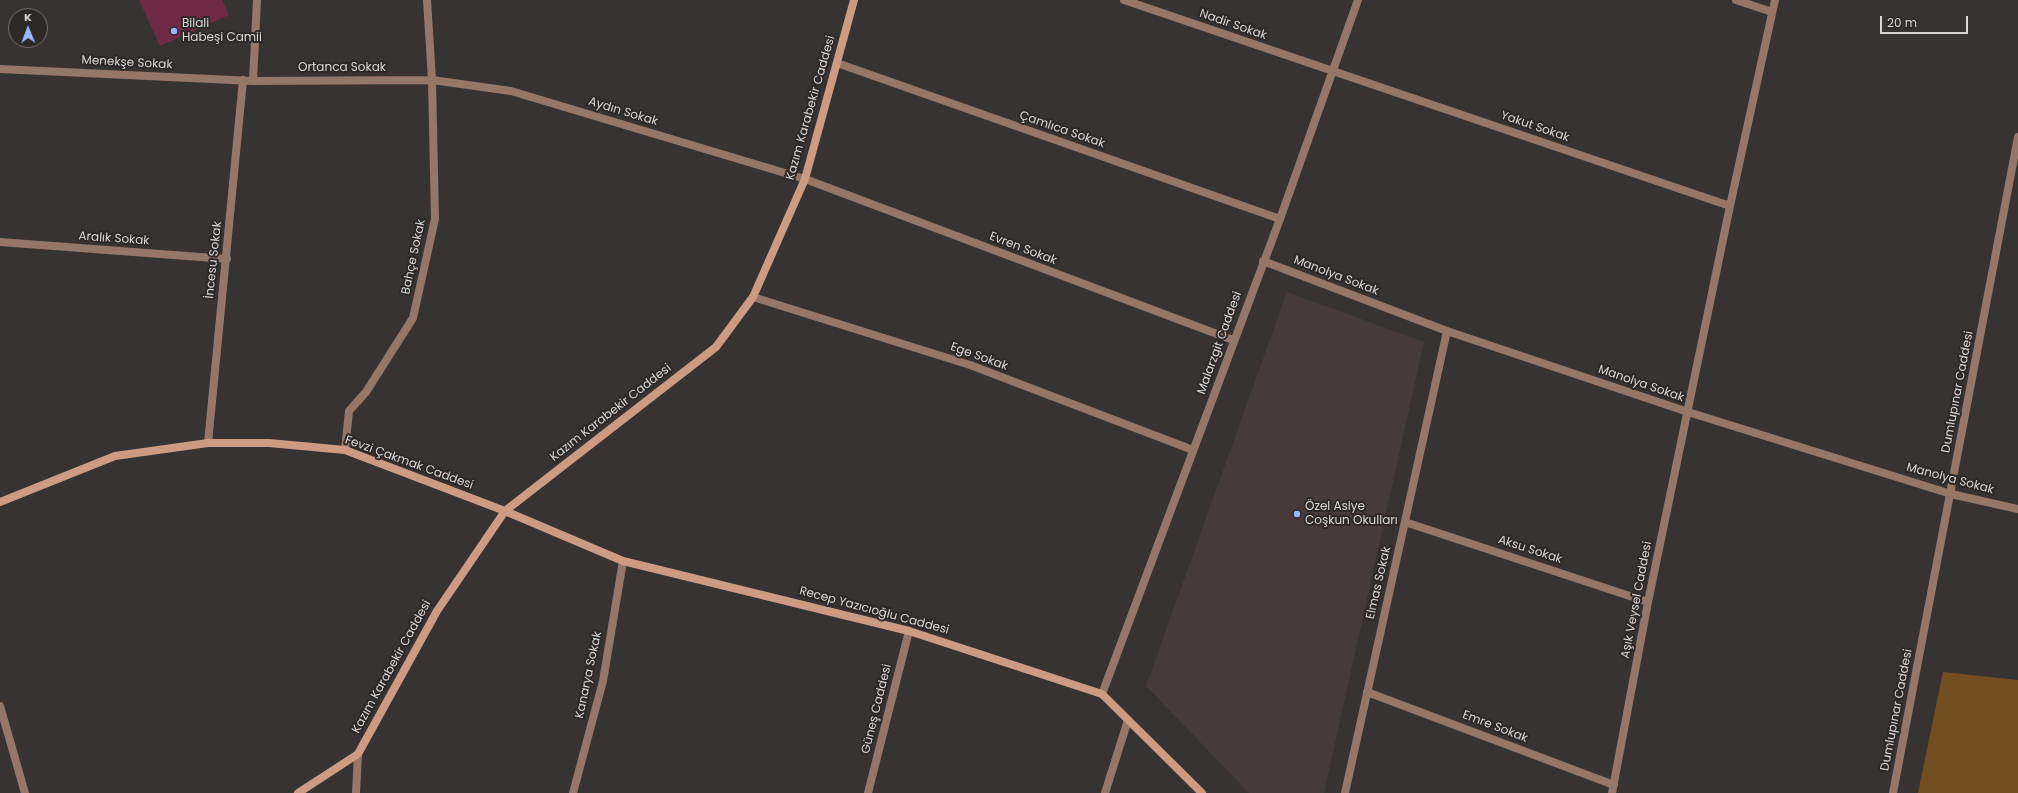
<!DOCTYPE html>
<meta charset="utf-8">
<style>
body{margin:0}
#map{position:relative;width:2018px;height:793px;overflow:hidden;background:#383333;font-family:Poppins,sans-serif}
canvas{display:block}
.north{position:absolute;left:8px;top:8px;width:40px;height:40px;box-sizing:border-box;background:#2e2929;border:1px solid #726e6e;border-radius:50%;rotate:359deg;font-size:11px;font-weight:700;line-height:16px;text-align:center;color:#d9d6d6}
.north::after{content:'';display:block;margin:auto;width:14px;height:18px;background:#99b5fd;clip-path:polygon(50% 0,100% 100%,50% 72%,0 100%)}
.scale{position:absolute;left:1880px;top:16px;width:88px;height:18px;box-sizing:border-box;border:2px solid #d9d6d6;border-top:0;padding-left:5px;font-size:12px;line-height:14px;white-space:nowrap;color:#d9d6d6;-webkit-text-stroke:3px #2e2929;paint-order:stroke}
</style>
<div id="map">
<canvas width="2018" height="793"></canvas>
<div class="north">K</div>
<div class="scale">20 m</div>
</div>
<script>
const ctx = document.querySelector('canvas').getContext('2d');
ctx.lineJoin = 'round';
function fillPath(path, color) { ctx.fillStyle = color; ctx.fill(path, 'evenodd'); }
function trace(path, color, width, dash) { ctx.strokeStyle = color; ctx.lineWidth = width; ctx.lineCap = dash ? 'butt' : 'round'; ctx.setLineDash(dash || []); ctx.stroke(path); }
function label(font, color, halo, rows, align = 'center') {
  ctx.font = font + ' Poppins,sans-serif'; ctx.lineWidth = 4; ctx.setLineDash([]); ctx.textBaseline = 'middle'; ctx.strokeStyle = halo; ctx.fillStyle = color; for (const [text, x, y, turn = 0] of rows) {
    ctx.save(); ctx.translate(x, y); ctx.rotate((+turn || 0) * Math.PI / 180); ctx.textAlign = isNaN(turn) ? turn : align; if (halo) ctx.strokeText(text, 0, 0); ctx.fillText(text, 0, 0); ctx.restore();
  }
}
fillPath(new Path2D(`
 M1287,292L1424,342L1324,793H1249L1146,686Z`), '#463a3a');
fillPath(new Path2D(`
 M1943,672L2018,680V793H1918Z`), '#734e20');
fillPath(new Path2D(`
 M139,0H222L229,15L160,46Z`), '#712a45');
trace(new Path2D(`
 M1124,0L1730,206
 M1736,0L1772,12
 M837,63L1280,219
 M0,69L253,81L432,80L511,91L805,179L1233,340
 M253,81L257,0
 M0,242L227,259
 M1263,261L1447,331L1688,412L1951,494L2018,509
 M753,297L970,365L1193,450
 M208,443L243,80
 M345,450L349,411L366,392L413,318L435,219L432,80L427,0
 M1405,522L1648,602
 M1367,692L1614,785
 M1102,694L1280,219L1358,0
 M0,706L25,793
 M356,793L358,754
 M573,793L603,681L623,561
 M868,793L909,631
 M1105,793L1128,720
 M1345,793L1447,331
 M1612,793L1648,602L1730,206L1775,0
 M1893,793L2018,137`), '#967667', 8);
trace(new Path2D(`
 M0,502L115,456L208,443H269L345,450L505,511L623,561L909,631L1102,694L1202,793
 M298,793L358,754L437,611L505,511L716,347L753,297L805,179L854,0`), '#cd9a82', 8);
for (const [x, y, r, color] of [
 [174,31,4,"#99b5fd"],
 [1297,514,4,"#99b5fd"]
]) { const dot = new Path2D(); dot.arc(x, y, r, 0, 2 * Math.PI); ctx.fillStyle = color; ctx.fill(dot); trace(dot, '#2e2929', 1.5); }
label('12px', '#d9d6d6', '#2e2929', [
 ["Bilali",182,24],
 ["Habeşi Camii",182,38],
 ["Özel Asiye",1305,507],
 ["Coşkun Okulları",1305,521]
], 'left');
label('12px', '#d9d6d6', '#2e2929', [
 ["Nadir Sokak",1233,25,19],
 ["Menekşe Sokak",127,63,3],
 ["Ortanca Sokak",342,68],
 ["Kazım Karabekir Caddesi",811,108,-74],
 ["Aydın Sokak",623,112,17],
 ["Yakut Sokak",1535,127,19],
 ["Çamlıca Sokak",1062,130,19],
 ["Aralık Sokak",114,239,4],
 ["Evren Sokak",1023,249,21],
 ["Bahçe Sokak",414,257,-78],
 ["İncesu Sokak",214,260,-84],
 ["Manolya Sokak",1336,276,21],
 ["Malarzgit Caddesi",1220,343,-70],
 ["Ege Sokak",979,357,20],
 ["Manolya Sokak",1641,384,19],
 ["Dumlupınar Caddesi",1958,392,-79],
 ["Kazım Karabekir Caddesi",611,413,-38],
 ["Fevzi Çakmak Caddesi",409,463,20],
 ["Manolya Sokak",1950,479,15],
 ["Aksu Sokak",1530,550,18],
 ["Elmas Sokak",1379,583,-77],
 ["Aşık Veysel Caddesi",1637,600,-79],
 ["Recep Yazıcıoğlu Caddesi",874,611,15],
 ["Kazım Karabekir Caddesi",392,667,-61],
 ["Kanarya Sokak",589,675,-78],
 ["Güneş Caddesi",877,709,-76],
 ["Dumlupınar Caddesi",1897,710,-79],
 ["Emre Sokak",1495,727,21]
]);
</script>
